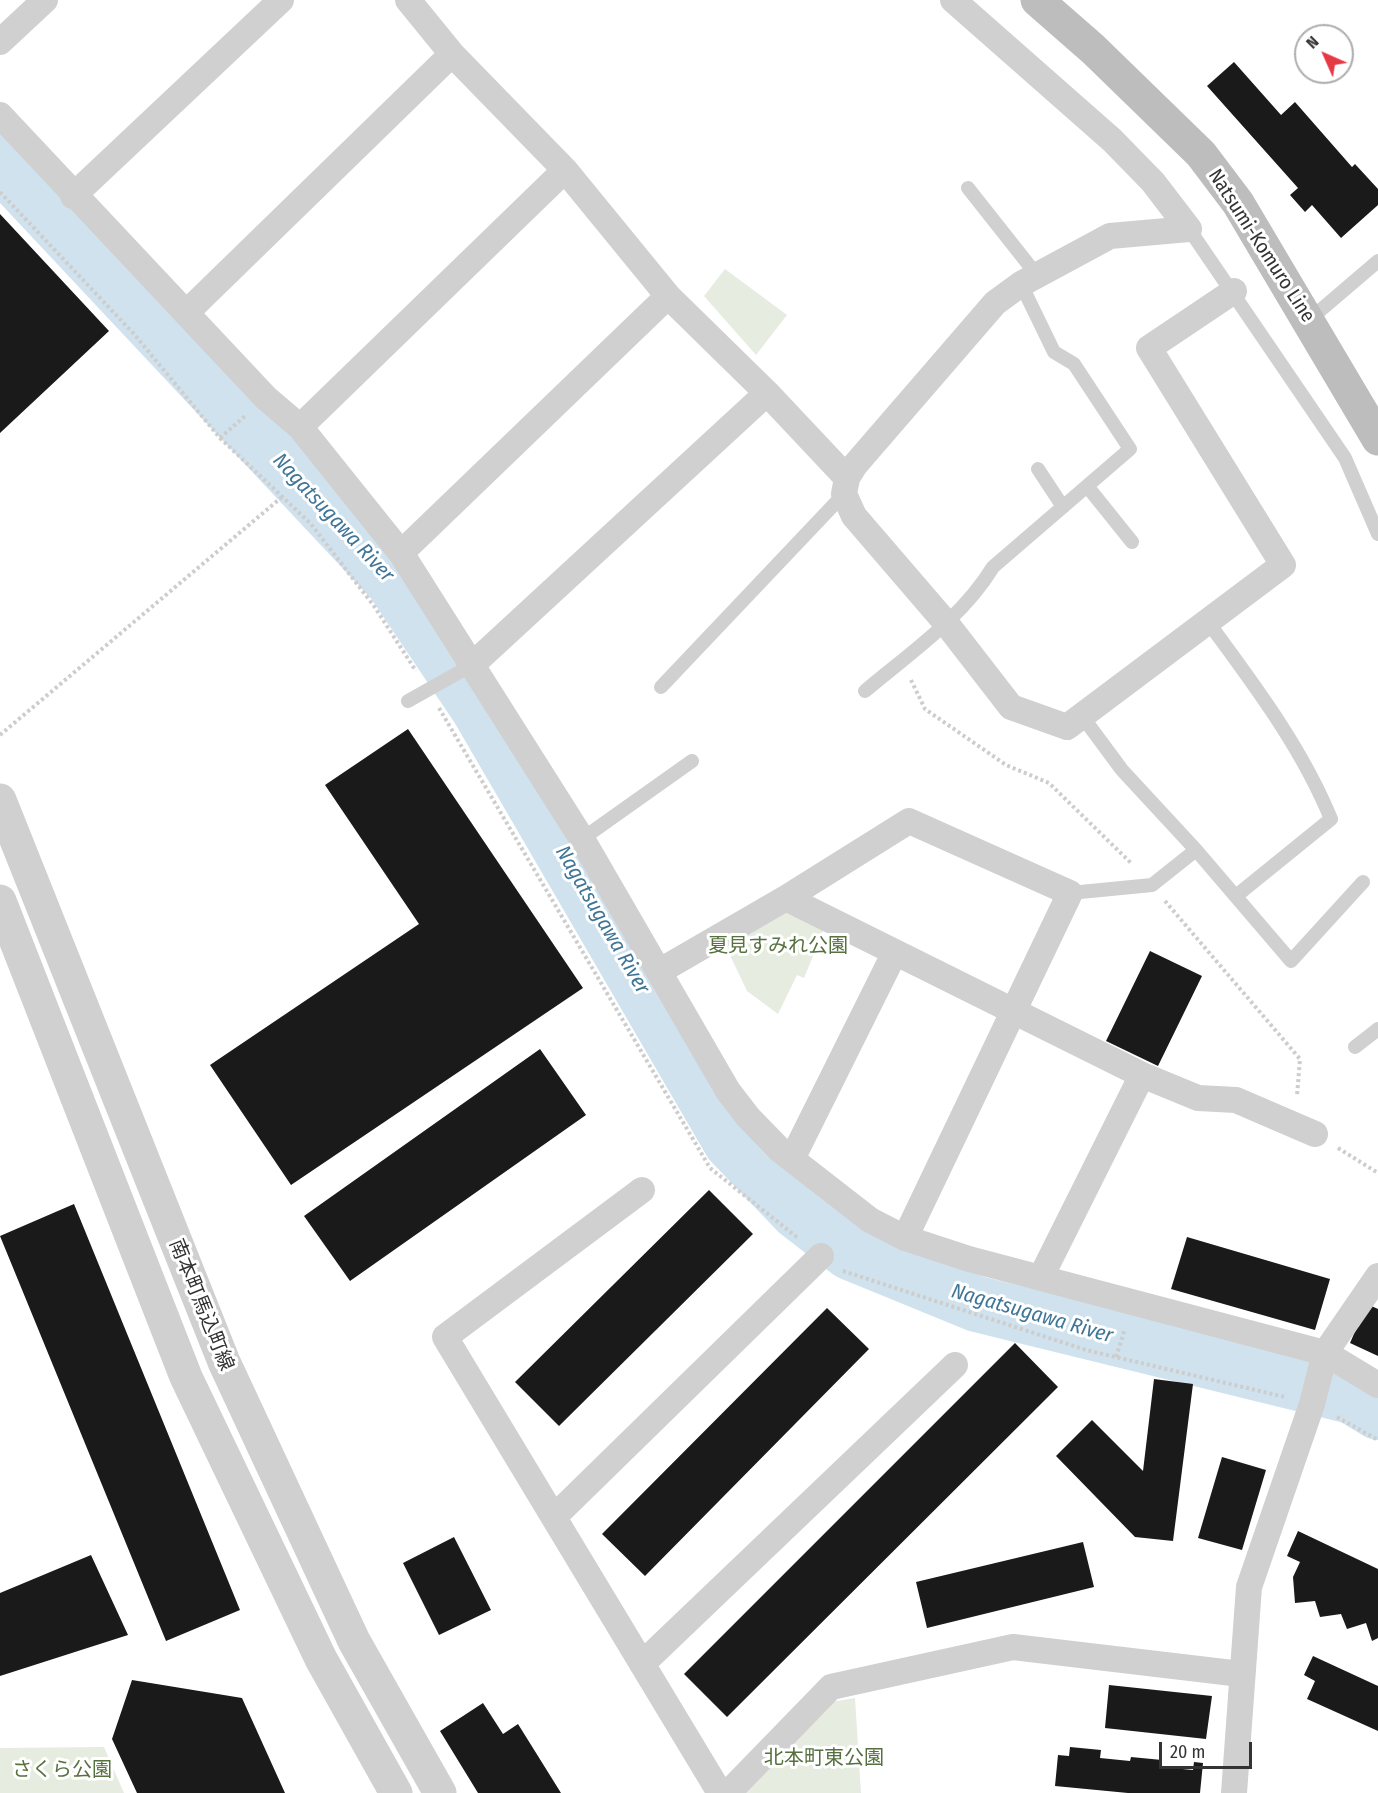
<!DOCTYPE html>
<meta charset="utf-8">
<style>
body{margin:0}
#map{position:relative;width:1378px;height:1793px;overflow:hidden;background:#fff;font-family:"Fira Sans Condensed",sans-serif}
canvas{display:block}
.north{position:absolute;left:1294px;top:24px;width:60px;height:60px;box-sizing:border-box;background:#fff;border:2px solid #adadad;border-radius:50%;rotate:315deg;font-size:16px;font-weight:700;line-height:24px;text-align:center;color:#333}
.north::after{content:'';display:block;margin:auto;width:21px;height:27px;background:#e63946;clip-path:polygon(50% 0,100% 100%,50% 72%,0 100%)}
.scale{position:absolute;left:1159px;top:1742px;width:93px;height:27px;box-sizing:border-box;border:3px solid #333;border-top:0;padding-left:8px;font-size:18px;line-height:21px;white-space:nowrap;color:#333;-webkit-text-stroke:4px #fff;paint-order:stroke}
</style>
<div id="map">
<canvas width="1378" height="1793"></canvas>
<div class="north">N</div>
<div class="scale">20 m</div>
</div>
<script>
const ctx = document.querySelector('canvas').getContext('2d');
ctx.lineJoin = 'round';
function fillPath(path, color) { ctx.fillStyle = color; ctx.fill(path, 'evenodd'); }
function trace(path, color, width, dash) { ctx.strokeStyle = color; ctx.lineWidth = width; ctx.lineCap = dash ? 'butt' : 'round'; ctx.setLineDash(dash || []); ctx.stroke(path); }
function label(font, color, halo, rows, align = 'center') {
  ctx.font = font + ' "Fira Sans Condensed","Noto Sans JP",sans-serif'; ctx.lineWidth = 6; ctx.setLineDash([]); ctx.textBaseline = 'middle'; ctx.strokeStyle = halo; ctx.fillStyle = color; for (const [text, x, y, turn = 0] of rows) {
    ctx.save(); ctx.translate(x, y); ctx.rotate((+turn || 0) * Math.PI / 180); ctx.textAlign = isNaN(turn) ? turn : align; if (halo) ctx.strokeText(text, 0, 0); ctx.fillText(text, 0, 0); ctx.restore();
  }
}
fillPath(new Path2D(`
 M725,269L787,315L756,355L704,296Z
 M782,903L824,929L804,978L797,975L778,1014L747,991L727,949L756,918Z
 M855,1698L861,1793H740L831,1702Z
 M104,1747L124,1793H0V1748Z`), '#e6ecdf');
trace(new Path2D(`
 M0,162L393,581L479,709L731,1142L797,1211L850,1252L977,1304L1352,1396L1378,1412`), '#cfe2ee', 56);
fillPath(new Path2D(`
 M1234,62L1281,115L1295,102L1352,167L1355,164L1378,189V205L1341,238L1312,205L1305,212L1290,195L1298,188L1207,86Z
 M0,214L109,331L0,433Z
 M408,729L583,988L291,1185L210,1065L419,924L325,785Z
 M1150,951L1202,976L1158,1066L1106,1041Z
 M540,1049L586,1115L350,1281L304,1216Z
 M709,1190L753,1234L559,1426L515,1382Z
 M74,1204L240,1610L166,1641L0,1236Z
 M1187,1237L1330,1279L1315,1330L1171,1289Z
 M1367,1304L1378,1309V1356L1350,1343Z
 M827,1308L869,1349L645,1576L602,1534Z
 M1015,1343L1058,1387L727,1717L684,1674Z
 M1154,1379L1193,1384L1173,1541L1135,1537L1056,1456L1092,1420L1143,1471Z
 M1222,1457L1266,1470L1242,1550L1198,1538Z
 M1298,1531L1378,1569V1638L1372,1641L1366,1623L1347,1629L1341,1614L1320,1617L1315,1601L1295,1603L1293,1577L1300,1562L1287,1556Z
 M454,1537L491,1610L439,1635L403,1563Z
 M1083,1542L1094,1587L927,1628L916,1582Z
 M91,1555L128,1635L0,1676V1593Z
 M1313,1656L1378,1686V1731L1307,1699L1315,1681L1304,1675Z
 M132,1680L242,1698L285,1793H137L112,1739Z
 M1109,1685L1212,1696L1206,1739L1105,1728Z
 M483,1703L503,1734L518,1724L561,1793H478L440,1731Z
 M1070,1747L1101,1750L1100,1758L1130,1761L1131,1757L1162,1760L1161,1767L1193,1770L1194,1762L1203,1763L1200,1793H1128L1055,1786L1058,1755L1069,1756Z`), '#1a1a1a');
trace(new Path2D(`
 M0,192L134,334L220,438L311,524L374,606L416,671
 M220,438L245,416
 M911,680L925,709L1006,765L1049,783L1132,864
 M439,708L710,1168L798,1238
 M0,735L282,497
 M1165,901L1300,1059L1297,1096
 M1338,1148L1378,1173
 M843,1271L1086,1350L1285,1397
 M1116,1357L1125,1329
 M1337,1417L1378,1440`), '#cdcdcd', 4, [3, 3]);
trace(new Path2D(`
 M968,188L1036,274
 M1189,229L1345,458L1378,534
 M1309,320L1378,261
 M1038,469L1063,507
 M1087,486L1132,542
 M1208,622C1254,685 1301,746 1331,819L1236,896
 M661,687L844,494
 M865,691C910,653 962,618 993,567L1130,449L1074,364L1054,352L1021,284
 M408,701L472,665
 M1082,716L1122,770L1196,850L1291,961L1363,882
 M582,839L692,761
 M1070,893L1152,885L1196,850
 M1355,1047L1378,1029`), '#d0d0d0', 14);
trace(new Path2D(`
 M408,0L452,54L565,170L668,296L767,393L847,478
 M953,0L1112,140L1153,182L1189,229
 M0,42L45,0
 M0,115L266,398L300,427L401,553L582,839L728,1091L748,1117L780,1150L870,1220L905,1238L969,1259L1325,1353L1378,1385
 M73,196L281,0
 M1189,229L1110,236L1021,284L995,303L855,465L847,478L844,494L854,516L946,623L1011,707L1067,727L1283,565L1149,348L1234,291
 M186,313L452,54
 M300,427L565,170
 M401,553L668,296
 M472,665L767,393
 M786,898L1142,1075L1198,1098L1236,1100L1315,1134
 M660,971L786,898L909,821L1070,893L905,1238
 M792,1159L894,954
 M642,1190L445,1337L720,1793
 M1041,1277L1142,1075
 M554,1517L821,1256
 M642,1664L955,1365
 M728,1793L831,1687L1013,1647L1241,1674
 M1234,1793L1249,1587L1312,1404L1325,1353L1378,1276`), '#d0d0d0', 26);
trace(new Path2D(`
 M0,800L224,1362L354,1641L440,1793
 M0,901L186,1377L321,1659L396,1793`), '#d0d0d0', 33);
trace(new Path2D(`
 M1037,0L1093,49L1201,154L1238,203L1378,439`), '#bdbdbd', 33);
label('20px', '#333', '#fff', [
 ["Natsumi-Komuro Line",1261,246,57],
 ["南本町馬込町線",201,1305,68]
]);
label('20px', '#56703f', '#fff', [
 ["夏見すみれ公園",778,946],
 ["北本町東公園",824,1758],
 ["さくら公園",62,1770]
]);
label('italic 21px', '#3f7597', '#fff', [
 ["Nagatsugawa River",333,518,47],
 ["Nagatsugawa River",602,920,60],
 ["Nagatsugawa River",1032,1314,16]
]);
</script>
